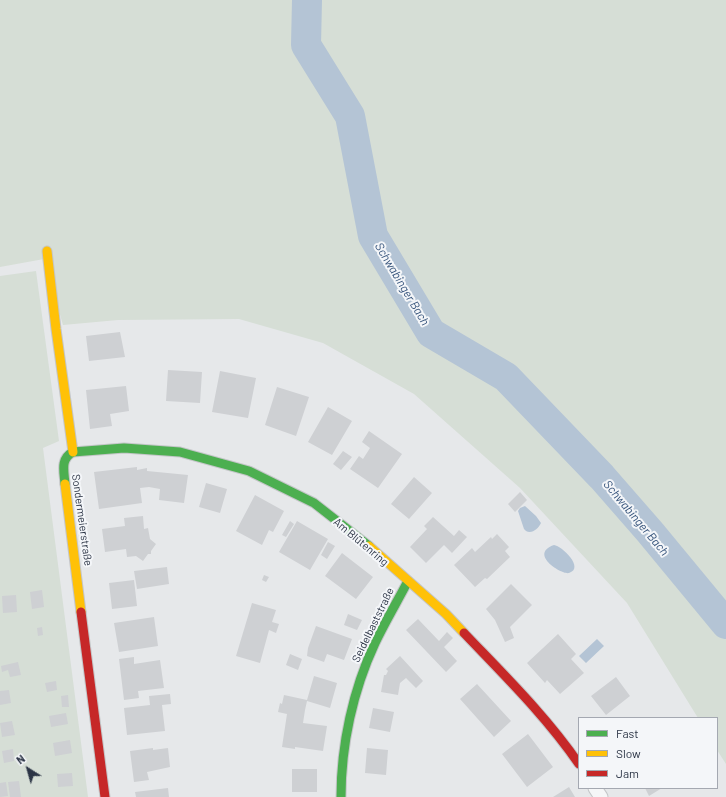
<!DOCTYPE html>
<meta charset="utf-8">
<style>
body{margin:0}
#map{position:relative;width:726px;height:797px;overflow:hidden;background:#e6e8ea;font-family:Barlow,sans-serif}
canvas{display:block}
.legend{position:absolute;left:578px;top:717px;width:140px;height:72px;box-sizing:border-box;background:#f4f6f9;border:1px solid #a4a8b1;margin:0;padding:5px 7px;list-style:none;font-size:12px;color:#2b3445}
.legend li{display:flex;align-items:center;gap:8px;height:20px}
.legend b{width:20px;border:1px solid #a4a8b1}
.north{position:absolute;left:8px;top:749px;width:40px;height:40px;-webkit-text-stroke:3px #f4f6f9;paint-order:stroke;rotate:323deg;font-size:11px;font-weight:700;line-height:16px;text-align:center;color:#2b3445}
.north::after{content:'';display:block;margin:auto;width:14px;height:18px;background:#2b3445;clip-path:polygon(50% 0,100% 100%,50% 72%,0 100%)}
</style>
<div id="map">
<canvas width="726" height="797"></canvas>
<ul class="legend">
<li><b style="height:5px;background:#4caf50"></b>Fast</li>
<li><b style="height:5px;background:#ffc107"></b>Slow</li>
<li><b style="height:5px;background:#c62828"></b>Jam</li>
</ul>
<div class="north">N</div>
</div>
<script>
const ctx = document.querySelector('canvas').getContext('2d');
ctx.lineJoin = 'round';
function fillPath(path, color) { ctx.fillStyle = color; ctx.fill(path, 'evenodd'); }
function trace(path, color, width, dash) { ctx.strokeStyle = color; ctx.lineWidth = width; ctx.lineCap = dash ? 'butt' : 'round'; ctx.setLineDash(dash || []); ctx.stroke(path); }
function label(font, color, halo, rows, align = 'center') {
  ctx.font = font + ' Barlow,sans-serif'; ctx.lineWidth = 4; ctx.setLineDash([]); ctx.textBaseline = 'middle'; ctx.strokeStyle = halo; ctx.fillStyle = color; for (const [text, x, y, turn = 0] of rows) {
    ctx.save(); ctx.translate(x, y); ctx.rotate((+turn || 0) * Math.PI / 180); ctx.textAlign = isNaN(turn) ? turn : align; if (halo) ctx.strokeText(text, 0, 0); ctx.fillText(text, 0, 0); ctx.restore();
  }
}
fillPath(new Path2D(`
 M0,0H726V764L717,750V718H698L627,603L520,488L414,394L323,343L239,319L118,320L63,325L44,259L0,267Z
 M36,271L59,441L43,448L88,797H0V276Z`), '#d6ded6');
fillPath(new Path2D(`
 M525,506L536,516L541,523C538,529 532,534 526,531L524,529L518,511L520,508Z
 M554,545C562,546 585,568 569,573C562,575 528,554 554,545Z
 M597,639L604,646L586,663L579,656Z`), '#b4c4d5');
trace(new Path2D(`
 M307,0L306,45L350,116L373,236L431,333L506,377L602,477L650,532L726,624`), '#b4c4d5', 30);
fillPath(new Path2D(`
 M120,332L125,357L89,361L86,336Z
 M168,370L202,372L200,403L166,401Z
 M220,371L256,378L248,418L212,412Z
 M126,386L129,411L110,414L112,426L90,429L86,390Z
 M277,387L309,397L296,436L265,425Z
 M328,407L352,421L332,455L308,442Z
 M369,431L402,454L378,488L350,469L359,456L363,459L370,448L362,442Z
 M343,451L352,457L341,470L333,464Z
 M137,467V470L147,468V471L188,475L184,503L159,500L160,489L149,487L140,488L142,503L99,509L94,472Z
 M414,477L432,493L409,519L391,504Z
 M206,483L227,489L220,513L199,507Z
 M520,492L527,500L515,512L508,504Z
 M255,495L284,511L273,532L269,530L262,545L236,531Z
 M143,516L144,529L148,528L150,539L156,544L151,551V554H148L143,561L136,556L127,557L126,549L105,552L102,529L125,526L124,518Z
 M433,517L454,536L459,530L467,537L452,553L444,545L426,563L410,547L427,529L424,526Z
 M290,521L294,524L286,537L282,535Z
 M297,521L328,539L310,570L279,552Z
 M497,534L509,547L505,551L510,557L487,579L485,578L475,587L454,565L472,548L475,552L491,537L492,539Z
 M328,542L335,546L327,559L321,555Z
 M342,553L373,577L356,599L325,576Z
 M167,567L169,584L137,589L134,571Z
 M264,575L269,577L266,582L262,580Z
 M134,580L137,606L112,609L109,583Z
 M511,584L532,605L510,627L514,638L505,642L495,620L486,609Z
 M42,590L44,607L32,609L30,592Z
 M16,595L17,612L3,613L2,596Z
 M252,603L276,610L272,622L279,624L276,633L269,630L260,663L236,656Z
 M348,614L362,620L357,630L344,625Z
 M154,617L158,646L119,652L114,623Z
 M418,619L439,641L447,632L453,638L444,647L457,661L446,672L406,630Z
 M316,626L352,639L344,660L327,654L324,662L307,656L308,648Z
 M42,627L43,635L38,636L37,628Z
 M558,634L576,654L571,659L584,673L560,694L547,680L545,683L527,663Z
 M290,654L302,659L298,670L286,665Z
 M400,656L423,681L416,688L406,678L400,683L398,695L381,692L384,675H386L388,671L386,669Z
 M134,657V664L160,660L164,688L138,691L139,698L124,700L119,659Z
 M18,662L21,675L10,677L8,670L2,672L1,666Z
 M314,676L337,683L330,708L307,701L305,710L303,723L327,726L323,751L295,747V749L282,747L287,714L278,712L280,703L282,704L284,695L307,700Z
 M616,677L630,696L606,715L591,696Z
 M56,681L57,690L47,692L45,683Z
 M477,684L511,721L494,737L460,699Z
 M9,690L11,703L0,705V691Z
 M170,694L171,704L162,705L165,731L127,735L124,708L150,705L149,696Z
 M68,695L69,707H62L61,696Z
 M373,708L394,712L390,732L369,728Z
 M66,713L68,724L51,727L49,716Z
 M12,721L15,735L2,737L0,723Z
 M528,734L553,767L527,787L502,754Z
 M70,740L72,753L55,756L53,743Z
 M153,748V750L168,748L170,767L147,772L149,780L134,782L130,751Z
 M367,748L388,750L386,775L365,773Z
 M13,749L14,761L4,763L2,751Z
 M292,769H317V792H292Z
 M72,773L73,786L58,787L57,774Z
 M19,781L21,797H10L8,782Z
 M6,782L8,796L0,797V783Z
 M569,787L575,797H553Z
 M168,788L169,797H136L135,792Z
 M645,788H662L649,796Z`), '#ced0d3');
const street = new Path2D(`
 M595,788L601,797`);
const fast = new Path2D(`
 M65,484C64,471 60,459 73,452L124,448L180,452L249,471L314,503L369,546
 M341,797C341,745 353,690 375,643C385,622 397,602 408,581`);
const slow = new Path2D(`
 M47,251L56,329L73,452
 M65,484L81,612
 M369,546L446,614L464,633`);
const jam = new Path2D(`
 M81,612L105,797
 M464,633C504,675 546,716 579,764`);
trace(street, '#c4c6c8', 15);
trace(fast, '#c4c6c8', 11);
trace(slow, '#c4c6c8', 11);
trace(jam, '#c4c6c8', 11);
trace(street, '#f5f6f7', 13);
trace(fast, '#4caf50', 9);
trace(slow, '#ffc107', 9);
trace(jam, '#c62828', 9);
label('11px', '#2b3445', '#f4f6f9', [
 ["Sondermeierstraße",82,520,82],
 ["Am Blütenring",361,542,40],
 ["Seidelbaststraße",373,625,-64]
]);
label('italic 12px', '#34527a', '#f4f6f9', [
 ["Schwabinger Bach",402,284,59],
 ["Schwabinger Bach",636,518,50]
]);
</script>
